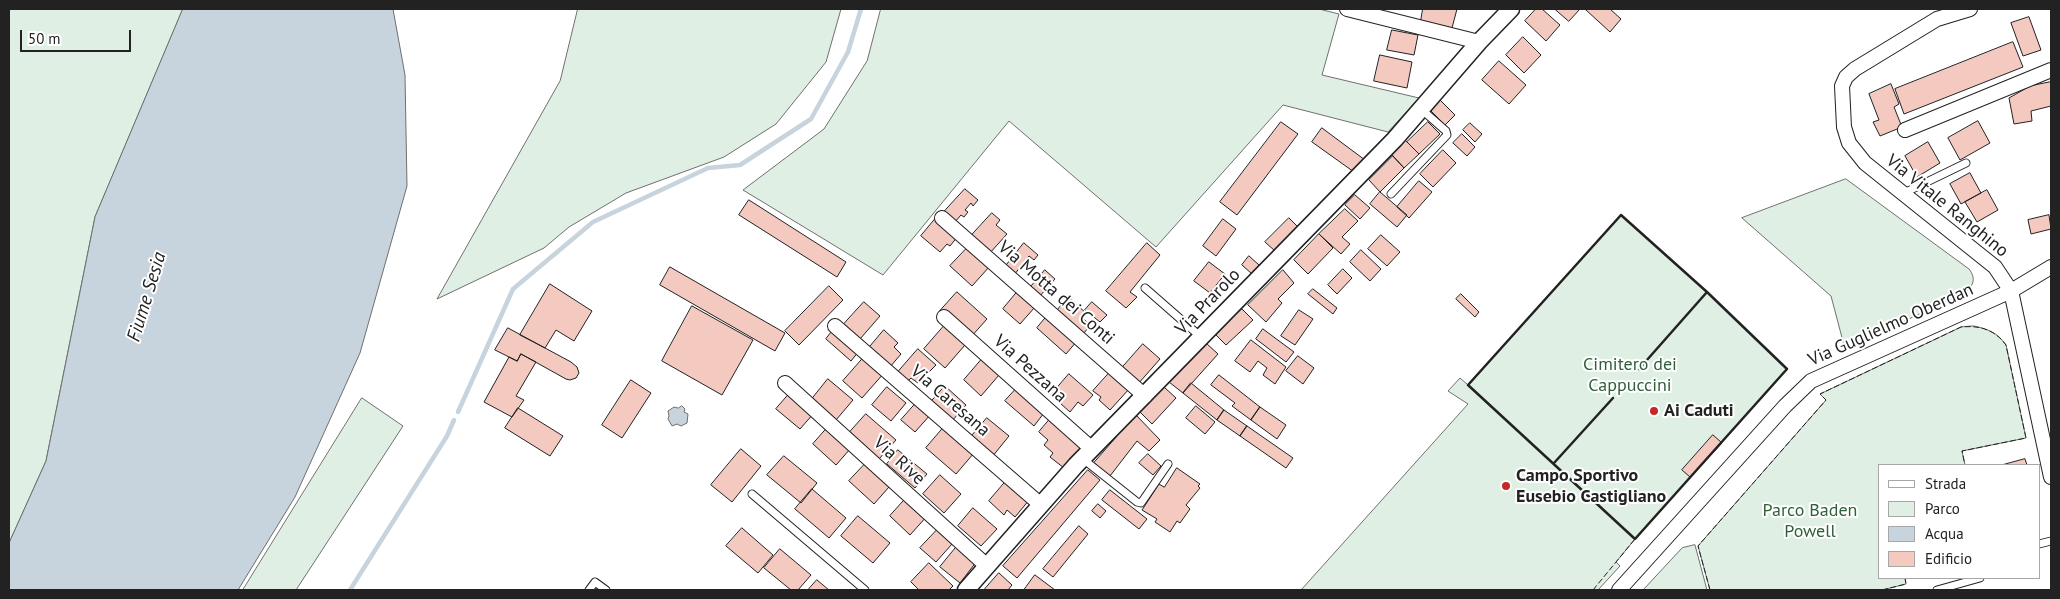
<!DOCTYPE html>
<style>
body{margin:0}
#map{position:relative;width:2060px;height:599px;overflow:hidden;background:#fff;font-family:"PT Sans",sans-serif}
canvas{display:block}
.frame{position:absolute;inset:0;border:10px solid #222;pointer-events:none}
.legend{position:absolute;left:1878px;top:464px;width:162px;height:115px;box-sizing:border-box;background:#fff;border:1px solid #a7a7a7;margin:0;padding:6px 9px;list-style:none;font-size:15px;color:#222}
.legend li{display:flex;align-items:center;gap:10px;height:25px}
.legend b{width:25px;border:1px solid #a7a7a7}
.scale{position:absolute;left:20px;top:30px;width:111px;height:22px;box-sizing:border-box;border:2px solid #222;border-top:0;padding-left:6px;font-size:15px;line-height:18px;white-space:nowrap;color:#222;-webkit-text-stroke:4px #fff;paint-order:stroke}
</style>
<div id="map">
<canvas width="2060" height="599"></canvas>
<div class="frame"></div>
<ul class="legend">
<li><b style="height:6px;background:#fff"></b>Strada</li>
<li><b style="height:14px;background:#e0efe3"></b>Parco</li>
<li><b style="height:14px;background:#c7d3dd"></b>Acqua</li>
<li><b style="height:14px;background:#f3c9c0"></b>Edificio</li>
</ul>
<div class="scale">50 m</div>
</div>
<script>
const ctx = document.querySelector('canvas').getContext('2d');
ctx.lineJoin = 'round';
function fillPath(path, color) { ctx.fillStyle = color; ctx.fill(path, 'evenodd'); }
function trace(path, color, width, dash) { ctx.strokeStyle = color; ctx.lineWidth = width; ctx.lineCap = dash ? 'butt' : 'round'; ctx.setLineDash(dash || []); ctx.stroke(path); }
function label(font, color, halo, rows, align = 'center') {
  ctx.font = font + ' "PT Sans",sans-serif'; ctx.lineWidth = 4; ctx.setLineDash([]); ctx.textBaseline = 'middle'; ctx.strokeStyle = halo; ctx.fillStyle = color; for (const [text, x, y, turn = 0] of rows) {
    ctx.save(); ctx.translate(x, y); ctx.rotate((+turn || 0) * Math.PI / 180); ctx.textAlign = isNaN(turn) ? turn : align; if (halo) ctx.strokeText(text, 0, 0); ctx.fillText(text, 0, 0); ctx.restore();
  }
}
const green = new Path2D(`
 M9,9H183L95,217L46,461L9,543Z
 M578,9H841L826,62L776,124L724,157L626,193L569,227L544,248L437,299L560,81Z
 M881,9H1319L1339,14L1322,75L1419,98L1388,132L1283,105L1156,247L1009,121L883,275L743,190L824,129L867,61Z
 M1846,179L1969,269C1977,279 1973,288 1962,294L1845,349L1831,296L1742,218Z
 M1621,215L1707,292L1787,369L1635,539L1616,562L1620,566L1598,590H1301L1468,404L1448,391L1460,378L1468,385Z
 M1974,326C1988,329 1998,333 2006,345L2026,438L1962,451L1965,465H1879V578H1905L1906,584L1882,590H1710L1698,546L1826,400L1820,394L1961,327Z
 M362,398L403,426L296,590H243Z
 M1695,545L1707,590H1643L1682,548Z`);
fillPath(green, '#e0efe3');
trace(green, '#6f6f6f', 1);
const water = new Path2D(`
 M183,9H393L405,75L407,186L360,353L295,497L238,590H9V543L46,461L95,217Z
 M682,406L685,409L684,412L688,414L687,423L681,426L677,424L672,426L668,419L669,416L668,411L674,407L678,408Z`);
fillPath(water, '#c7d3dd');
trace(water, '#6f6f6f', 1);
trace(new Path2D(`
 M458,412L513,289L593,222L708,168L740,165L811,119L848,52L861,9
 M350,590L447,436L454,420`), '#c7d3dd', 4.5);
const building = new Path2D(`
 M1423,9H1457L1452,28L1421,21Z
 M1536,9H1542L1560,25L1546,41L1525,21Z
 M1555,9H1580L1569,21Z
 M1587,9H1610L1621,19L1610,32L1586,10Z
 M2029,17L2041,50L2023,56L2011,23Z
 M1392,30L1418,35L1414,55L1387,50Z
 M1523,37L1541,55L1524,73L1506,55Z
 M2013,42L2023,67L1904,114L1895,89Z
 M1380,55L1412,62L1407,88L1374,81Z
 M1499,61L1526,85L1509,104L1482,80Z
 M2051,82V106L2031,111L2032,121L2014,124L2009,98L2030,86Z
 M1891,84L1899,104L1894,107L1902,127L1880,136L1873,122L1879,120L1869,94Z
 M1439,99L1455,115L1445,125L1429,109Z
 M1978,121L1990,143L1960,160L1948,138Z
 M1281,122L1298,134L1237,215L1220,202Z
 M1428,122L1440,134L1419,154L1407,142Z
 M1470,123L1482,134L1475,142L1463,130Z
 M1322,128L1365,160L1354,172L1312,142Z
 M1462,134L1475,147L1467,156L1453,143Z
 M1405,140L1419,154L1404,168L1391,154Z
 M1928,142L1940,163L1917,177L1905,156Z
 M1443,150L1456,163L1433,187L1420,174Z
 M1393,156L1404,168L1380,192L1369,180Z
 M1970,173L1981,193L1961,204L1950,184Z
 M1419,181L1432,192L1409,218L1397,207Z
 M965,189L978,200L973,206L971,203L965,210L968,212L964,217L961,215L954,223L943,213Z
 M1987,190L1998,210L1977,222L1965,202Z
 M1380,192L1407,215L1397,227L1370,204Z
 M1355,195L1370,208L1360,219L1345,205Z
 M749,200L846,262L837,277L739,215Z
 M1345,209L1358,221L1342,237L1350,244L1341,254L1319,234Z
 M992,213L1000,220L996,225L1007,234L989,254L970,237Z
 M2049,215L2051,229L2031,234L2028,220Z
 M936,218L958,236L950,246L947,244L940,252L921,236Z
 M1289,218L1298,227L1275,251L1265,242Z
 M1223,219L1236,229L1216,256L1203,246Z
 M1319,234L1333,248L1308,274L1294,260Z
 M1381,235L1400,252L1387,266L1368,249Z
 M1024,243L1038,255L1034,260L1029,256L1014,275L1005,267Z
 M1147,243L1160,255L1130,292L1137,297L1126,308L1106,291Z
 M969,246L990,266L972,286L950,266Z
 M1361,250L1381,269L1370,281L1350,262Z
 M1249,256L1259,265L1252,274L1242,265Z
 M1209,262L1225,274L1210,293L1194,281Z
 M670,267L785,333L775,351L660,285Z
 M1343,269L1352,278L1337,294L1328,285Z
 M1045,270L1055,279L1039,297L1029,289Z
 M1283,270L1294,283L1278,299L1282,303L1266,322L1248,305Z
 M550,284L592,311L574,341L556,330L545,348L520,335Z
 M829,286L843,300L799,345L785,331Z
 M1313,289L1337,308L1333,314L1308,294Z
 M1018,291L1035,307L1020,324L1003,309Z
 M957,292L987,319L970,338L940,311Z
 M1461,294L1479,312L1475,317L1456,299Z
 M1068,297L1086,313L1082,318L1091,325L1082,335L1056,312Z
 M864,302L880,316L860,339L844,324Z
 M1092,302L1107,315L1100,322L1085,310Z
 M692,306L753,340L722,395L662,361Z
 M1242,309L1253,320L1226,345L1215,334Z
 M1299,310L1313,319L1295,345L1281,336Z
 M1048,315L1077,341L1066,354L1037,328Z
 M944,326L965,345L945,368L924,349Z
 M508,328L571,362L577,367L579,373L576,378L570,380L566,379L521,354L517,361L495,350Z
 M834,329L859,351L851,361L826,339Z
 M1263,329L1294,352L1286,362L1256,339Z
 M884,330L898,343L894,347L901,354L890,367L868,349Z
 M1251,340L1286,367L1275,384L1263,375L1267,368L1258,361L1250,372L1235,361Z
 M1206,343L1218,354L1183,393L1169,382Z
 M1143,344L1160,359L1138,384L1121,369Z
 M918,349L936,365L918,383L911,378L908,381L898,372Z
 M521,354L536,362L516,396L524,400L512,417L484,402L509,357L517,361Z
 M865,356L884,373L862,398L843,381Z
 M1298,356L1314,368L1303,384L1286,371Z
 M982,359L999,375L981,396L964,380Z
 M1111,371L1130,388L1110,410L1099,400L1101,397L1093,391Z
 M1069,374L1093,395L1083,406L1078,402L1070,412L1051,395Z
 M1219,375L1260,407L1251,420L1232,406L1235,403L1211,385Z
 M828,379L853,400L836,420L812,399Z
 M631,380L651,393L622,438L602,425Z
 M1191,383L1224,410L1217,420L1183,393Z
 M945,386L966,405L951,422L930,403Z
 M887,387L906,403L891,421L872,405Z
 M1164,387L1176,398L1152,424L1140,412Z
 M1016,389L1044,413L1034,426L1005,401Z
 M790,393L814,413L800,429L776,409Z
 M917,402L931,414L915,432L901,420Z
 M1196,406L1215,422L1205,434L1186,418Z
 M1260,407L1286,425L1277,439L1251,420Z
 M518,408L563,436L550,456L505,428Z
 M1224,410L1247,426L1240,436L1217,420Z
 M866,414L896,440L879,459L849,433Z
 M1136,415L1160,440L1149,451L1137,441L1110,476L1094,463Z
 M987,418L1009,436L992,457L970,438Z
 M1050,419L1083,446L1064,468L1050,457L1053,453L1044,445L1048,440L1039,432Z
 M1247,426L1293,458L1286,468L1240,436Z
 M828,427L851,448L836,465L813,444Z
 M944,427L974,453L956,474L926,448Z
 M1713,435L1722,443L1690,477L1682,470Z
 M741,449L761,466L732,502L711,485Z
 M898,450L927,474L915,488L887,464Z
 M1148,454L1161,466L1153,475L1139,463Z
 M784,456L817,483L801,503L767,475Z
 M2025,459L2027,465H2002Z
 M865,464L889,487L874,504L849,481Z
 M1177,468L1200,484L1198,486L1200,488L1186,505L1190,509L1180,523L1177,521L1170,532L1155,522L1157,519L1142,510L1159,484L1164,487Z
 M1088,470L1100,480L1017,578L1003,566Z
 M940,475L961,494L944,513L923,494Z
 M1007,480L1030,499L1015,517L1007,510L1004,515L989,501Z
 M812,489L846,518L829,538L795,509Z
 M1110,490L1147,519L1139,529L1102,500Z
 M908,496L928,515L910,535L890,516Z
 M1098,504L1106,511L1100,518L1092,511Z
 M973,508L997,529L981,546L958,526Z
 M858,516L890,543L873,563L841,536Z
 M1079,526L1088,534L1053,577L1043,569Z
 M742,528L773,555L758,573L726,546Z
 M937,530L952,544L936,562L920,548Z
 M958,545L977,561L960,583L940,567Z
 M780,549L811,575L798,590H791L764,568Z
 M929,563L953,586L949,590H919L911,582Z
 M999,573L1012,585L1008,590H984Z
 M1035,575L1055,590H1024Z
 M817,580L829,590H808Z`);
fillPath(building, '#f3c9c0');
trace(building, '#222', 1);
const service = new Path2D(`
 M1391,194L1447,135L1446,131L1421,109
 M1902,194L1966,163
 M1145,288L1201,337
 M1083,459L1137,502L1141,503L1168,464
 M752,494L865,590
 M2039,544L2051,541
 M589,590L595,582L606,590
 M1937,590L1980,578`);
const minor = new Path2D(`
 M1347,9L1479,42
 M1970,9L1937,19L1855,69L1846,77L1842,86L1844,127L1849,143L1865,163L1995,267L2011,291L2051,477
 M1905,130L2051,70
 M942,218L1145,396
 M944,317L1092,449
 M835,326L1041,505
 M785,383L987,566
 M1619,590L1785,406L1811,381L2011,291L2051,267`);
const tertiary = new Path2D(`
 M966,590L1076,465L1395,139L1479,42L1511,9`);
trace(service, '#222', 9);
trace(minor, '#222', 16);
trace(tertiary, '#222', 19);
trace(service, '#fff', 7);
trace(minor, '#fff', 14);
trace(tertiary, '#fff', 16);
trace(new Path2D(`
 M1593,590L1635,539
 M1710,590L1698,546L1826,400L1820,394L1961,327C1980,325 1995,330 2006,345L2026,438L1962,451L1965,465
 M1882,590L1906,584L1905,578`), '#222', 1, [6, 2.5]);
trace(new Path2D(`
 M1621,215L1707,292L1787,369L1635,539L1468,385Z
 M1639,369L1707,292
 M1554,463L1613,398`), '#222', 2.5);
for (const [x, y, r, color] of [
 [1654,411,5,"#c62828"],
 [1506,486,5,"#c62828"]
]) { const dot = new Path2D(); dot.arc(x, y, r, 0, 2 * Math.PI); ctx.fillStyle = color; ctx.fill(dot); trace(dot, '#fff', 2); }
label('18px', '#222', '#fff', [
 ["Via Vitale Ranghino",1947,206,39],
 ["Via Motta dei Conti",1056,293,41],
 ["Via Prarolo",1208,302,-46],
 ["Via Guglielmo Oberdan",1891,325,-24],
 ["Via Pezzana",1030,369,42],
 ["Via Caresana",950,401,41],
 ["Via Rive",899,461,42]
]);
label('18px', '#2f5e38', '#fff', [
 ["Cimitero dei",1630,365],
 ["Cappuccini",1630,386],
 ["Parco Baden",1810,511],
 ["Powell",1810,532]
]);
label('bold 18px', '#222', '#fff', [
 ["Ai Caduti",1664,411],
 ["Campo Sportivo",1516,476],
 ["Eusebio Castigliano",1516,497]
], 'left');
label('italic 19px', '#222', '#fff', [
 ["Fiume Sesia",147,297,-73]
]);
</script>
